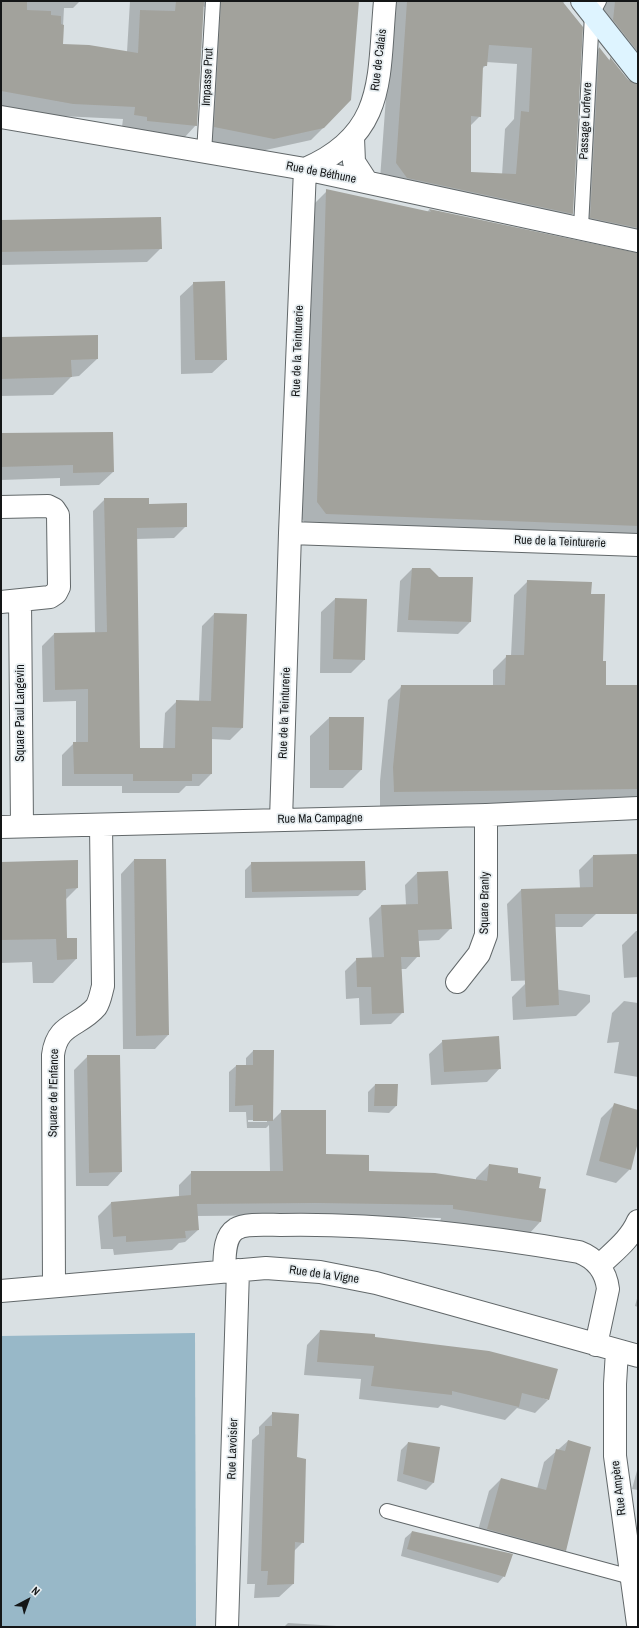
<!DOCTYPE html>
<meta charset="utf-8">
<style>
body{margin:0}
#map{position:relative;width:639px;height:1628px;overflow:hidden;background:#d9e0e3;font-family:"Archivo Narrow",sans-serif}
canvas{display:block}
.frame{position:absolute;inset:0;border:2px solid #141617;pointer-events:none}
.north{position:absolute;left:8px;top:1580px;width:40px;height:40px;-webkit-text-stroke:3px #e6edf0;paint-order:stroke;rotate:41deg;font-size:11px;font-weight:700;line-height:16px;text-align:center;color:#141617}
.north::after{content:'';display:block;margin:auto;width:14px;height:18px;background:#141617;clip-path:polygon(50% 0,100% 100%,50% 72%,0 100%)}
</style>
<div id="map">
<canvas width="639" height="1628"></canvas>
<div class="frame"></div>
<div class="north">N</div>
</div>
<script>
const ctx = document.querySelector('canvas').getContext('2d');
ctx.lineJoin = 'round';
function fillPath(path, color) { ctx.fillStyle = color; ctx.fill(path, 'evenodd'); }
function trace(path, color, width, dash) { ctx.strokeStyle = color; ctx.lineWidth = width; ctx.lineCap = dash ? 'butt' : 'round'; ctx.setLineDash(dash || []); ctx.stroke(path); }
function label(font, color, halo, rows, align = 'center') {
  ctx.font = font + ' "Archivo Narrow",sans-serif'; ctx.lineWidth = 3.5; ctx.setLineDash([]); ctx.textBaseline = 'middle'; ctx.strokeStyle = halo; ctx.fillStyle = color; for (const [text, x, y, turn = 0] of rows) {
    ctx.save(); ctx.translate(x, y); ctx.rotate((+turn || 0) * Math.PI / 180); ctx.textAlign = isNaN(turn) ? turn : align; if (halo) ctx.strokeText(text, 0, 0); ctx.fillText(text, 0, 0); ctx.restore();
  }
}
fillPath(new Path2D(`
 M195,1333L196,1627H1V1336Z`), '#98b8c8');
fillPath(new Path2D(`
 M1,1H80L73,8H64L62,45L127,52L130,1H358L324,127L311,140L261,151L202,140L208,9L203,6L196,125L184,138L122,127L123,119L60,116L1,106Z
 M393,1H566L563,3L572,214L556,230L380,179ZM486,62L517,64L514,119L505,129L502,175L470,173V126L480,116L482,69L486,65Z
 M600,1H638V543L310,529L301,518L311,207L327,191L427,212L429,210L635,254L631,248L574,234L583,64L599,48L608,61L610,59L634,86L598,37Z
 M1,221L161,248L147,262L1,265Z
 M194,283L226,360L212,373L181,374L180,296Z
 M1,338L97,359L79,376L71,377L53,395L1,396Z
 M1,434L113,472L99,485L60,486V478L1,480Z
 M105,499L148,505L186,526L174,538L136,539L139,749H163L165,713L177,701L199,702L202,626L214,614L242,728L230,740L211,739V774L199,786H186L179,793H122V786H62V755L74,743H76V701L43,702L42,646L54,634L95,633L93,511Z
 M412,569L470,622L458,634L397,632L400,581Z
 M528,581L590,595L605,685L638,686V800L380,806V781L388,700L402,686H493V670L507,656H511L514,595Z
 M335,599L364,660L351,673H320L321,612Z
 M329,718H363L361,770L343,788H310V736Z
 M593,856H638V900L596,914L582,927H554L542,980L511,981L507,904L521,890L580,888L579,870Z
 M134,860H165L168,1035L155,1049H123L121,874Z
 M1,863L77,888L65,900L66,939L76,959L53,983H33L32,962L1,963Z
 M252,863L365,889L358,896L245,898V870Z
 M417,873L451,928L439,940L418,941V956L406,969H401L403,1012L391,1024L360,1025L359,998L346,999L345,971L357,959L372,958L369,918L381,906L406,905L405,885Z
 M636,931H638V977L624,978L622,945Z
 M525,984L590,995V1002L576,1016L513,1020L512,997Z
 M624,1001L638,1003V1077L614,1073L619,1042L607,1043L612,1013Z
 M443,1041L500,1068L487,1082L431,1085L429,1054Z
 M253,1051L272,1121L282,1111L325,1155L368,1172L476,1180V1178L489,1165L516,1174L538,1189L540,1222L528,1235L440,1222L441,1218L303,1215L197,1216L198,1230L185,1242L179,1243L172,1250L114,1255L113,1249H101L98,1216L111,1203L179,1197V1185L192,1172H270L269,1125L266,1128H247L246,1112H229V1072L236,1066H246V1058ZM248,1120H267V1122H248Z
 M88,1056L121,1172L108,1186H76L74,1070Z
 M375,1085H397L396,1106L389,1113L368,1112V1092Z
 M615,1104L638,1111V1138L630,1169L616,1183L586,1175L601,1118Z
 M638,1295V1307L635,1306Z
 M320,1331L374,1335V1337L548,1400L535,1413L517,1408L505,1420L441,1405L438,1408L359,1399L361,1379L304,1375L307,1345Z
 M273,1413L296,1458L303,1542L294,1551L293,1584L279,1597L254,1598L255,1584H247L252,1440L259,1434V1427Z
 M568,1441L565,1550L552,1562L475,1541L489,1491L501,1479L537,1489L544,1462Z
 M408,1443L439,1448L433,1483L426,1490L397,1481L401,1450Z
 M638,1467V1490L632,1489Z
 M412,1532L504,1576L498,1583L401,1556L405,1538Z
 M288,1623L353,1627H284Z`), '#0003');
fillPath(new Path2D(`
 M1,1H27V10L51,11V15L61,16V24L64,25L63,44L89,45L138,53L140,10L175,11L176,1H204L197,126L147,121V117L134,115L135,107L73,104L1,91Z
 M221,1H359L351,100L324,128L274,139L214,127Z
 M407,1H562L583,27L573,214L407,178L396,163ZM489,45L532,48L529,112L521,111L516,174L471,172V116L481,117L483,66H487Z
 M615,1H638V52L613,20Z
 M599,47L610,61V57L628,80L638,84V228L590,218Z
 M326,189L431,212L429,209L638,253V526L326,514L317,502Z
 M161,217L162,249L1,252V220Z
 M225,281L227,360H195L193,282Z
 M98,335V359L71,360L72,377L1,379V337Z
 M113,432L114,472L73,473V465L1,467V433Z
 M104,498H149V504L187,503V527L137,528L140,748H175L176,700L211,701L214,613L247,614L243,728L212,727V774H192V781H133V774H74L73,742H88V689L55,690L54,633L107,632Z
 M412,568H430L439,577H473L471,622L408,620Z
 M527,580L592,582L591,594H605L603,661H606V685H638V789L394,792L393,767L401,685H505L506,655H524Z
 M335,598L367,599L365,660L333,659Z
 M329,717H364L362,770H329Z
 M638,854V914H555L559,1005L526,1007L521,889L593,887V855Z
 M134,859H166L169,1035L136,1036Z
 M78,860V888L66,889L67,938H77V959L57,960L56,939L1,940V862Z
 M365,861L366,890L252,892L251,862Z
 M448,871L452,929L418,930L420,957H401L404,1013L372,1014L371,987H357L356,958L384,957L381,905L418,904L417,872Z
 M499,1036L501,1069L444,1072L442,1040Z
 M253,1050H274L273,1121H253V1105L235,1106L236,1065H253Z
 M87,1055H120L122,1172L89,1173Z
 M375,1084H398L397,1106H374Z
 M614,1103L638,1110V1142L631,1170L599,1161Z
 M281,1110H326V1154L369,1155V1171L435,1173L487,1181L489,1164L518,1168V1173L541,1177L539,1188L546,1189L541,1222L453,1209V1205L316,1203L197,1204L199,1230L185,1231L186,1238L126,1242V1236L113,1237L111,1202L191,1195V1171H283Z
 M320,1330L375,1334V1337L489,1351L558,1369L549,1400L522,1393L519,1407L452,1391V1395L371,1386L374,1366L317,1362Z
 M272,1412L299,1414L297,1457L306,1459L304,1543L295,1542L294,1584L267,1585L268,1571H261L265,1426H272Z
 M568,1440L591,1447L566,1551L487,1529L501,1478L546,1490L556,1449L565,1451Z
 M408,1442L440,1447L434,1483L403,1474Z
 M412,1531L513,1554L505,1577L407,1549Z`), '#a2a29c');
const lane = new Path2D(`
 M204,153L213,1
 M581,227L592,14L599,1
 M387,1511L631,1577`);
const street = new Path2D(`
 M1,117L305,169L638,241
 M353,138L354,162L367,182
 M305,169C387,134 378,77 385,1
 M1,507L48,506L54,509L58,515L59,587L56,593L50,597L1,602
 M290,533L638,545
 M20,600L22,826
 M281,820L290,533L305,169
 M1,827L486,815L638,808
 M457,982L479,954L486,935V815
 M599,1266C613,1252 630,1240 638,1221
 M224,1271C225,1258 223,1237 236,1229C245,1223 269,1225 280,1225C380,1223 481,1235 579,1252C595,1258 606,1271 608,1289L596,1345
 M54,1285L53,1055C57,1023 79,1027 96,1007C100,1001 101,993 103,986L101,825
 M1,1291L266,1268L320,1272L376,1283L638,1356
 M617,1351L615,1384V1456L638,1624
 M227,1627L238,1270`);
const secondary = new Path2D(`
 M582,1L638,72`);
trace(lane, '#62686a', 16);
trace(street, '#62686a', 24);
trace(secondary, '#62686a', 24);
trace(lane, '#fff', 14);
trace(street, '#fff', 22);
trace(secondary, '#def4ff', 22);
label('12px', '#141617', '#e6edf0', [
 ["Rue de Calais",379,60,-83],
 ["Impasse Prut",208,77,-87],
 ["Passage Lorfevre",586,121,-87],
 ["Rue de Béthune",321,173,11],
 ["Rue de la Teinturerie",298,351,-88],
 ["Rue de la Teinturerie",560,542,2],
 ["Square Paul Langevin",21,713,-90],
 ["Rue de la Teinturerie",285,713,-88],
 ["Rue Ma Campagne",320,819,-1],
 ["Square Branly",485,903,-89],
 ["Square de l'Enfance",54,1093,-89],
 ["Rue de la Vigne",324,1275,8],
 ["Rue Lavoisier",233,1449,-88],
 ["Rue Ampère",619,1488,-97]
]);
</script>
